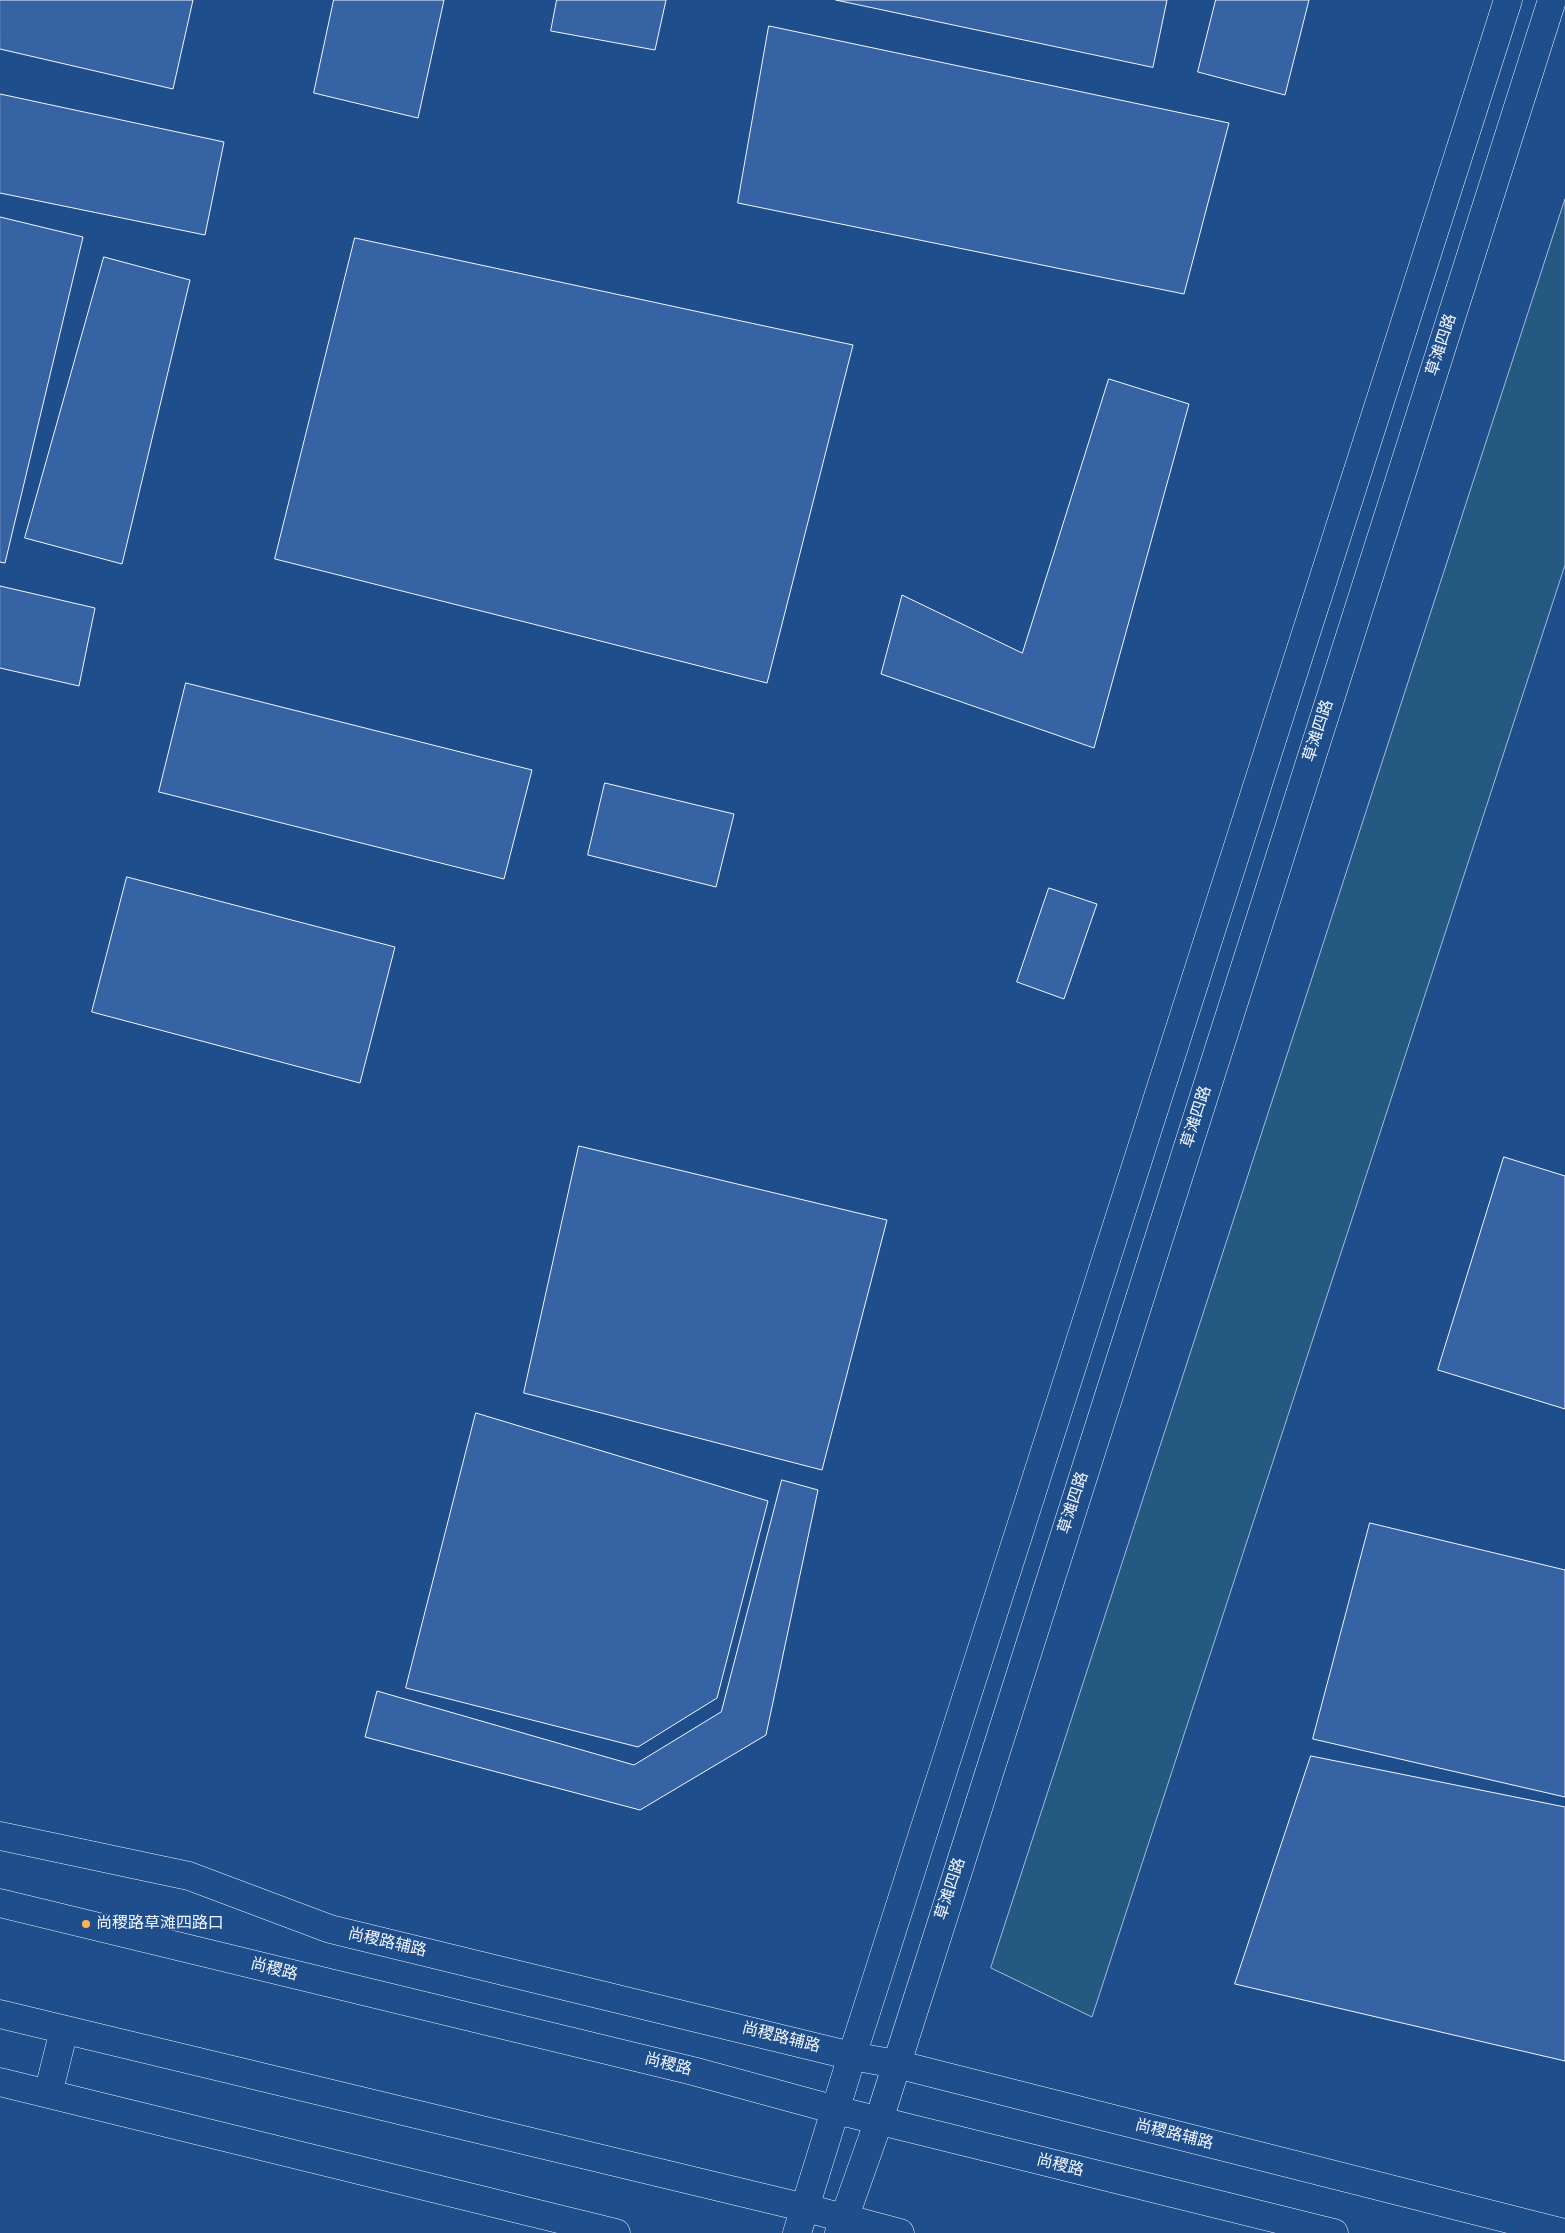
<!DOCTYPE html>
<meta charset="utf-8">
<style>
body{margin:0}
canvas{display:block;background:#1f4e8c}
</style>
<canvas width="1565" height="2233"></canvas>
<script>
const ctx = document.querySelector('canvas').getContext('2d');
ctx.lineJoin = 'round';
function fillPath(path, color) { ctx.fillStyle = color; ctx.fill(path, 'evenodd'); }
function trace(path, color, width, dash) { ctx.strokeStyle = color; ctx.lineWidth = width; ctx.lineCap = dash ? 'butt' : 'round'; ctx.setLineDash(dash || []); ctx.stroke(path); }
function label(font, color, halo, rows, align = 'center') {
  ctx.font = font + ' Poppins,"Noto Sans SC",sans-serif'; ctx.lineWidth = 4; ctx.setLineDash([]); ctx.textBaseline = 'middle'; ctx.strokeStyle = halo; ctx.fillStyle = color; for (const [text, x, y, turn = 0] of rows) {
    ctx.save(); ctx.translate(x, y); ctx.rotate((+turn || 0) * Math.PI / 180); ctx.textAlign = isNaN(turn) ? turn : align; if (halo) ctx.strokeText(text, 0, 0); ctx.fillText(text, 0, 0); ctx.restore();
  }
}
const green = new Path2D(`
 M1565,199V565L1092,2017L991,1968Z`);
fillPath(green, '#245a82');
trace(green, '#a8bbd7', 1);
const building = new Path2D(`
 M0,0H193L173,89L0,49Z
 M334,0H444L418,118L314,93Z
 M557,0H666L655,50L551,31Z
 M836,0H1167L1153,67Z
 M1216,0H1309L1285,95L1198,72Z
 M769,26L1229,123L1184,294L738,203Z
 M0,94L224,142L205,235L0,193Z
 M0,217L83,237L5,563L0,562Z
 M355,238L853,345L767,683L275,559Z
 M104,257L190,280L122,564L25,538Z
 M1109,379L1189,404L1094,748L881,674L902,595L1022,653Z
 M0,586L95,608L79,686L0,668Z
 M186,683L532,770L504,879L159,792Z
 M605,783L734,814L716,887L588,855Z
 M127,877L395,947L360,1083L92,1012Z
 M1049,888L1097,904L1064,999L1017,982Z
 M579,1146L887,1220L822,1470L524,1393Z
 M1504,1157L1565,1176V1409L1438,1370Z
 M476,1413L768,1501L717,1698L638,1747L406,1688Z
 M782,1480L818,1490L766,1735L640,1810L365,1737L377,1691L634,1765L721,1712Z
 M1370,1523L1565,1570V1797L1313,1739Z
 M1311,1756L1565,1807V2061L1235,1984Z`);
fillPath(building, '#3563a3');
trace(building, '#f2f6ff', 1);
const minor = new Path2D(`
 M0,1836L189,1876L330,1929L852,2056L896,2064L1564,2233
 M0,2082L616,2233
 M48,2094L64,2030`);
const secondary = new Path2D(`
 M797,2233L852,2056L1508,0
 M839,2233L879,2120L1552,0`);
const primary = new Path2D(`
 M0,1903L693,2071L836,2110L1334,2233
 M0,2014L806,2208L900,2233`);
trace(minor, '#f2f6ff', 29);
trace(secondary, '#f2f6ff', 29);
trace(primary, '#f2f6ff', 29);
trace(minor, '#1f4e8c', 28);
trace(secondary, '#1f4e8c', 28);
trace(primary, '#1f4e8c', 28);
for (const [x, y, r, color] of [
 [86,1924,5,"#ffb74d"]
]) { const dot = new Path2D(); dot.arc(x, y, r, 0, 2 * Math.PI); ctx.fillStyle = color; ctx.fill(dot); trace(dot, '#1f4e8c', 2); }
label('16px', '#f2f6ff', '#1f4e8c', [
 ["草滩四路",1442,345,-72],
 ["草滩四路",1319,731,-72],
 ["草滩四路",1197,1117,-72],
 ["草滩四路",1074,1503,-72],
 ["草滩四路",951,1889,-72],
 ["尚稷路辅路",387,1943,13],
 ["尚稷路",274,1970,14],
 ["尚稷路辅路",781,2038,14],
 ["尚稷路",668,2065,14],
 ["尚稷路辅路",1174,2135,14],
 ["尚稷路",1060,2166,14]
]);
label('16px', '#f2f6ff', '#1f4e8c', [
 ["尚稷路草滩四路口",96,1924]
], 'left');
</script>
